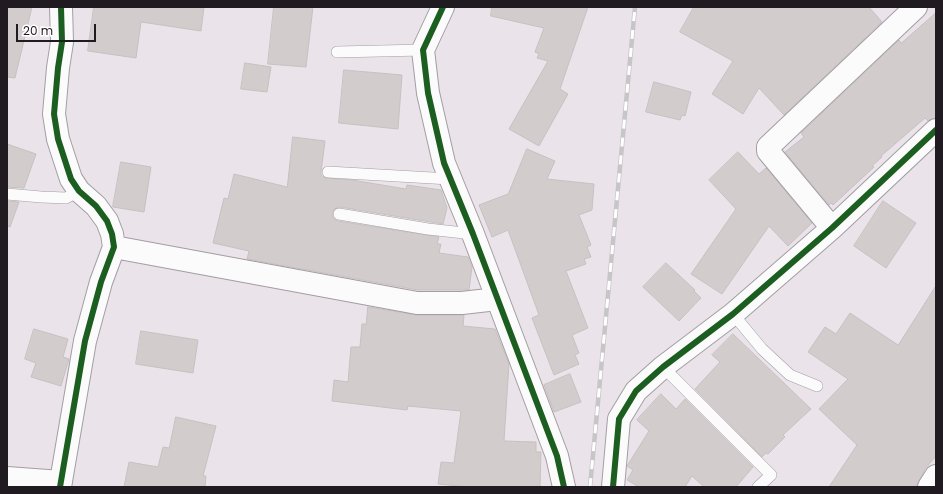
<!DOCTYPE html>
<style>
body{margin:0}
#map{position:relative;width:943px;height:494px;overflow:hidden;background:#eae3ea;font-family:Poppins,sans-serif}
canvas{display:block}
.frame{position:absolute;inset:0;border:8px solid #201b20;pointer-events:none}
.scale{position:absolute;left:16px;top:24px;width:80px;height:18px;box-sizing:border-box;border:2px solid #201b20;border-top:0;padding-left:5px;font-size:12px;line-height:14px;white-space:nowrap;color:#201b20;-webkit-text-stroke:3px #fff;paint-order:stroke}
</style>
<div id="map">
<canvas width="943" height="494"></canvas>
<div class="frame"></div>
<div class="scale">20 m</div>
</div>
<script>
const ctx = document.querySelector('canvas').getContext('2d');
ctx.lineJoin = 'round';
function fillPath(path, color) { ctx.fillStyle = color; ctx.fill(path, 'evenodd'); }
function trace(path, color, width, dash) { ctx.strokeStyle = color; ctx.lineWidth = width; ctx.lineCap = dash ? 'butt' : 'round'; ctx.setLineDash(dash || []); ctx.stroke(path); }
const building = new Path2D(`
 M7,7H32L15,78L7,77Z
 M94,7H204L201,31L141,22L136,58L88,51Z
 M274,7H313L306,67L268,64Z
 M492,7H588L560,89L568,94L539,146L509,129L548,61L537,58L539,54L535,52L544,28L491,16Z
 M694,7H869L882,22L784,115L759,88L743,114L712,94L733,61L680,32Z
 M936,13V118L928,121L925,118L881,156L882,157L872,166L874,167L833,205L831,203L829,205L785,152L804,137L801,133L899,40L901,43Z
 M245,63L271,67L267,92L241,89Z
 M344,70L402,75L398,129L339,123Z
 M654,82L691,92L685,116L682,115L680,120L646,112Z
 M293,137L325,141L321,172V175L325,178L352,180L406,189L407,185L441,190L447,208L443,224L340,207L334,209L332,216L334,219L338,221L439,237L437,244H441L439,253L468,257L472,267L469,290H418L247,259L249,251L213,243L224,198L228,199L234,174L287,187Z
 M7,144L36,154L24,188L7,187Z
 M527,149L555,161L547,179L594,184L592,210L579,215L591,245L587,247L591,257L584,259L586,264L566,271L588,328L572,335L579,353L575,355L579,364L554,375L532,318L539,315L508,230L492,237L479,205L508,194Z
 M738,152L759,174L766,168L812,223L788,246L769,226L722,294L691,274L736,209L709,180Z
 M121,162L151,167L144,212L113,207Z
 M7,201L19,202L10,227L7,226Z
 M883,201L916,223L886,268L854,246Z
 M666,263L695,290L694,291L701,298L679,321L643,287Z
 M936,286V456L925,469L916,487H829L857,445L819,409L848,379L808,352L825,327L836,334L850,313L898,345Z
 M368,307L417,315H464L463,326L495,329L509,364L504,441L536,442V452H541L540,487H469L438,484L441,462L454,463L461,411L408,406L407,410L332,401L334,380L348,382L351,347H360L362,324H366Z
 M34,329L68,339L63,357L69,359L61,386L31,377L36,363L25,359Z
 M141,331L198,340L193,373L136,364Z
 M733,334L811,409L783,435L785,437L768,454L766,453L762,457L695,389L720,362L712,355Z
 M570,374L581,402L554,412L544,385Z
 M661,394L676,409L685,399L753,467L736,487H704L692,476L685,487H639L627,480L633,470L627,466L649,431L637,420Z
 M176,417L216,426L203,476H206L205,487H124L129,462L158,467L163,447L169,448Z`);
fillPath(building, '#d3cccd');
trace(building, '#c6c0c1', 1);
const lane = new Path2D(`
 M337,52L423,50
 M328,172L450,179
 M7,194L41,197L66,198L79,191
 M339,214L428,229L473,234
 M733,314L762,349L790,375L817,386
 M663,367L771,475L758,487`);
const street = new Path2D(`
 M443,7L423,50L428,93L444,163L473,234L557,456L564,487
 M832,228L768,151V147L916,7
 M114,247L417,303H462L497,299
 M7,478L61,482
 M60,487L85,341L101,282L114,247L112,234L107,221L96,206L79,191L71,179L58,139L54,114L58,68L62,42L61,7
 M613,487L619,419L636,391L663,367L733,314L832,228L936,130
 M929,487L936,476`);
trace(lane, '#a39ea3', 12);
trace(street, '#a39ea3', 24);
trace(lane, '#fcfbfc', 11);
trace(street, '#fcfbfc', 22);
const rail = new Path2D(`
 M590,487L635,7`);
trace(rail, '#c7c5c7', 4.5);
trace(rail, '#fff', 3, [9]);
trace(new Path2D(`
 M443,7L423,50L428,93L444,163L473,234L557,456L564,487
 M60,487L85,341L101,282L114,247L112,234L107,221L96,206L79,191L71,179L58,139L54,114L58,68L62,42L61,7
 M613,487L619,419L636,391L663,367L733,314L832,228L936,130`), '#1b5e20', 6);
</script>
